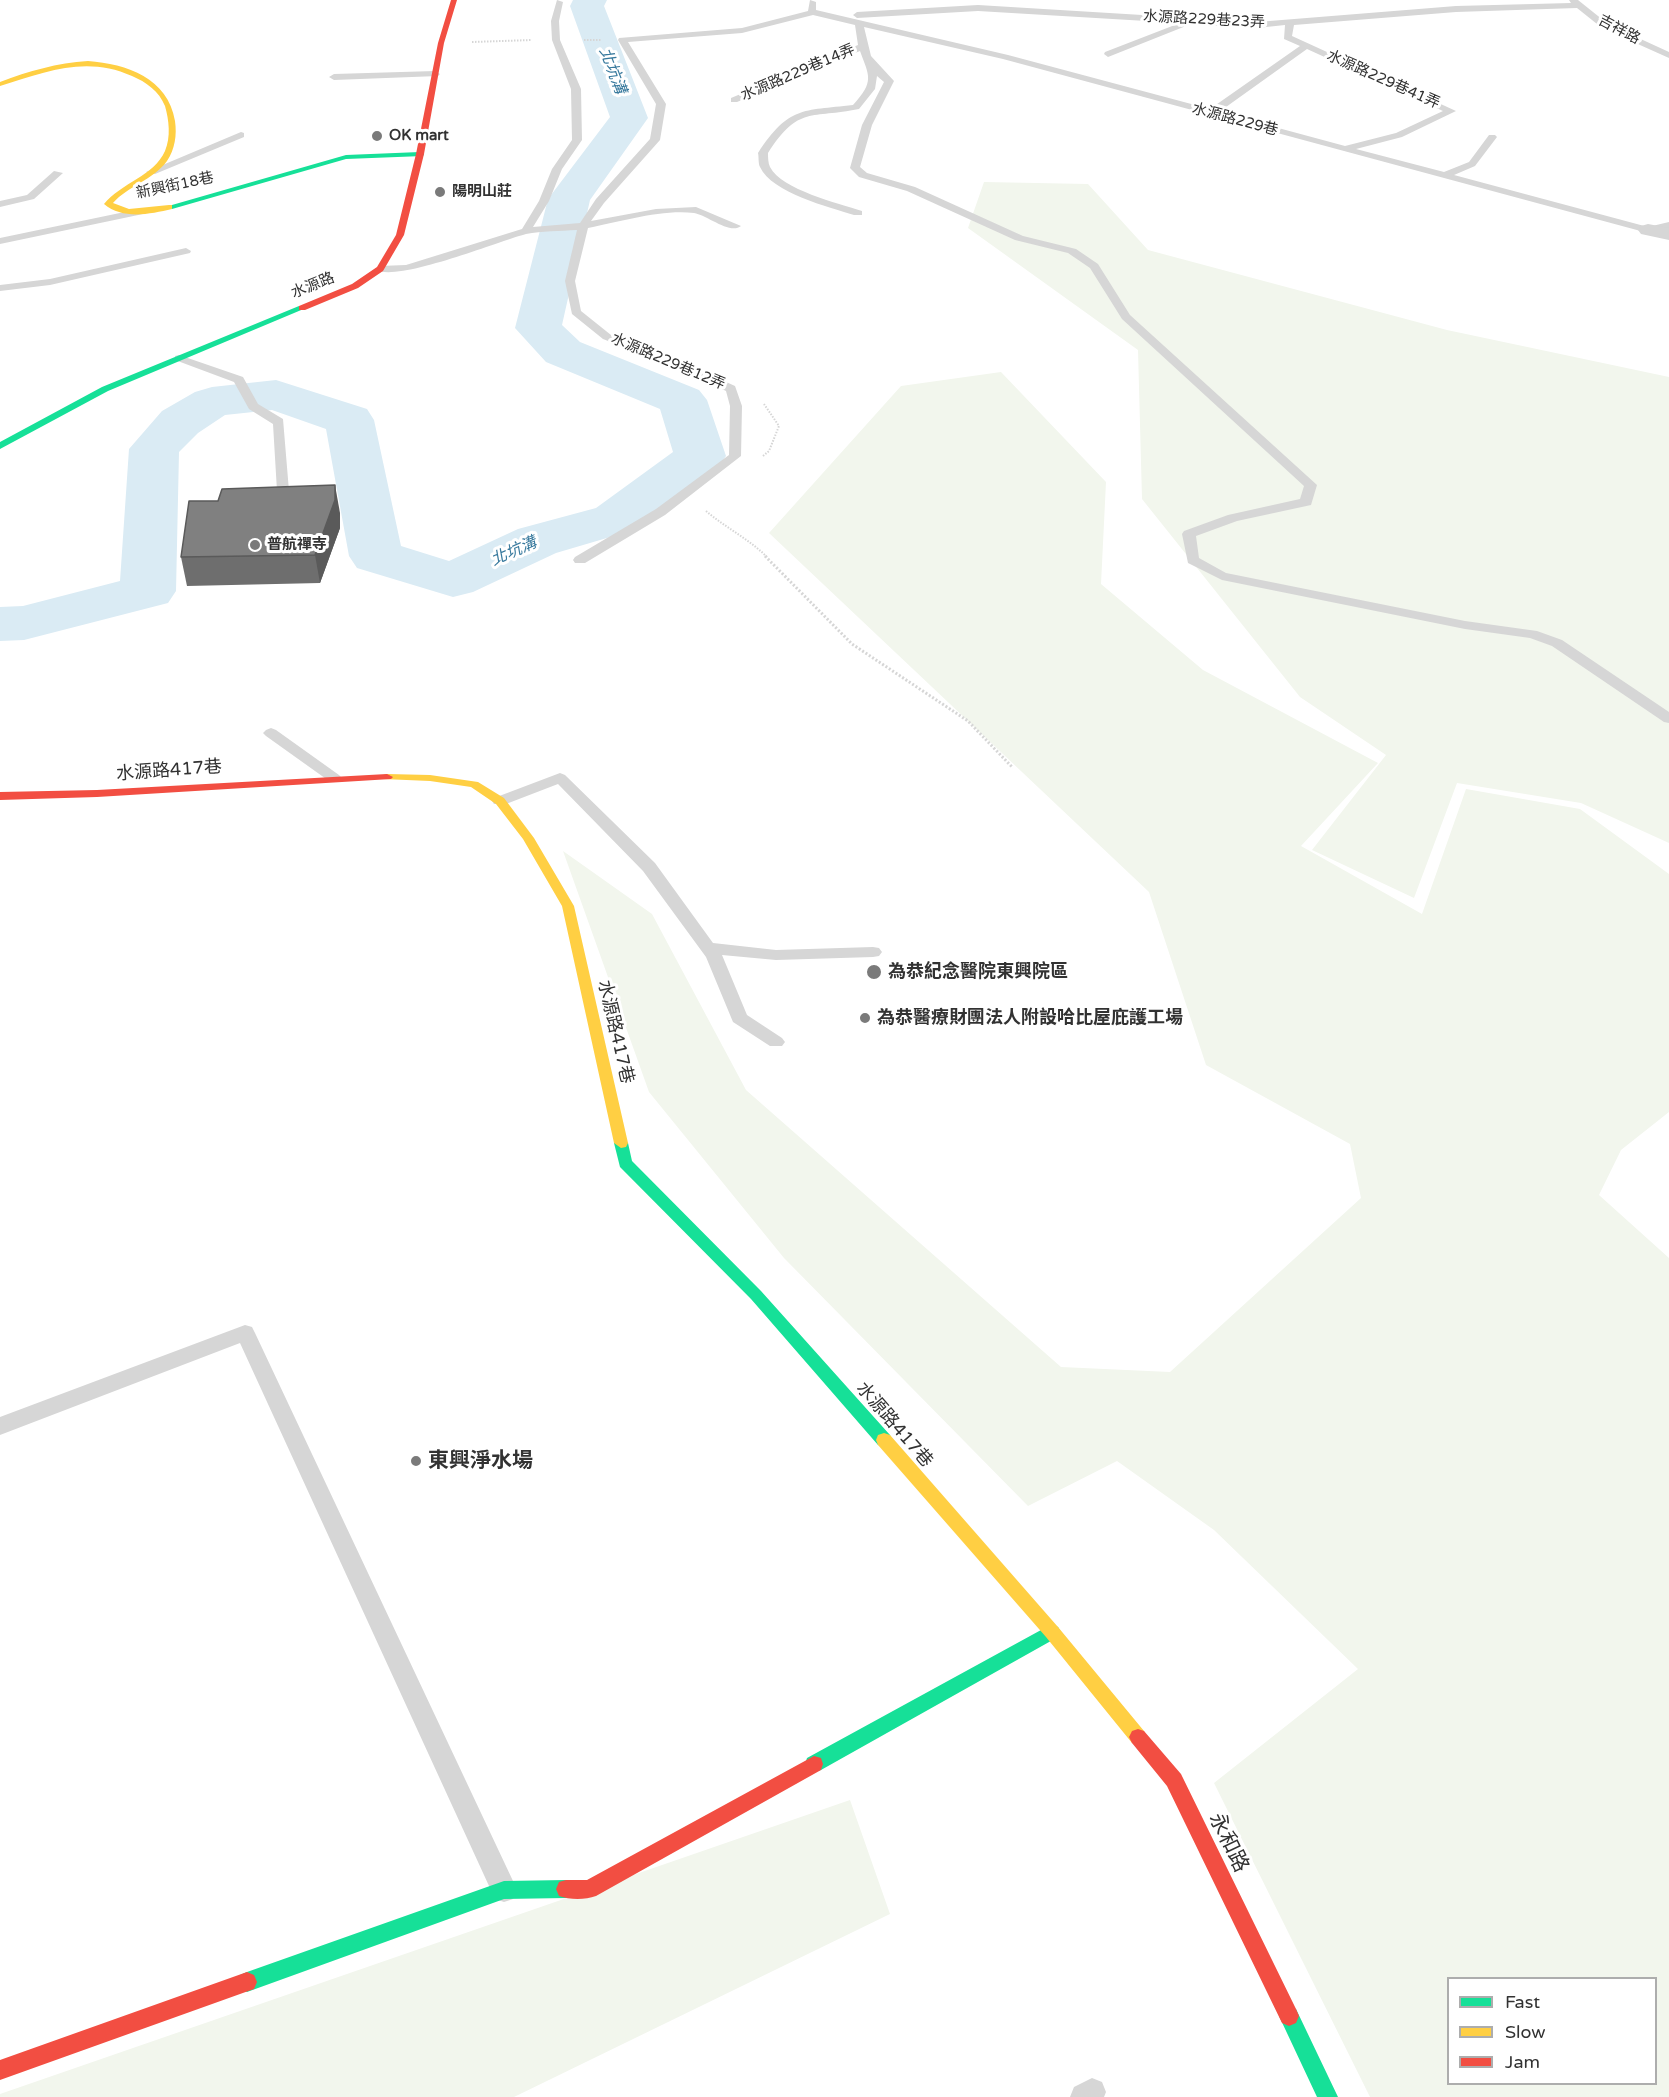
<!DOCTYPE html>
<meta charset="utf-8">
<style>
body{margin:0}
#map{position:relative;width:1669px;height:2097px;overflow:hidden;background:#fff;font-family:"Varela Round",sans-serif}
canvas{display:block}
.legend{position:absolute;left:1447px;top:1977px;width:210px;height:108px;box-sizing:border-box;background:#fff;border:2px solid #adadad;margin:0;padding:8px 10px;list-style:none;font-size:18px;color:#323232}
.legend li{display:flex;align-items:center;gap:12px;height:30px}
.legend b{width:30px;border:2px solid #adadad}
</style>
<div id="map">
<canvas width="1669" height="2097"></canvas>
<ul class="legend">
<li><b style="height:8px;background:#16e098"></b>Fast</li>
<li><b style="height:8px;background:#ffcf43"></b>Slow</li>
<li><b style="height:8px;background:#f24e42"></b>Jam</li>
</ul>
</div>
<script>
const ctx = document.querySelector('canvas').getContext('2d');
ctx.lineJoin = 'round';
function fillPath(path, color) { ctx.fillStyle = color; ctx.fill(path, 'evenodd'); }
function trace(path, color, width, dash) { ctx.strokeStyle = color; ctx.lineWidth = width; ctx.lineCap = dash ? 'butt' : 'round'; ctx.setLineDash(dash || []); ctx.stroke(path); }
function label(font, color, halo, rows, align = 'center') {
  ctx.font = font + ' "Varela Round","Noto Sans TC",sans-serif'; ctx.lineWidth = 6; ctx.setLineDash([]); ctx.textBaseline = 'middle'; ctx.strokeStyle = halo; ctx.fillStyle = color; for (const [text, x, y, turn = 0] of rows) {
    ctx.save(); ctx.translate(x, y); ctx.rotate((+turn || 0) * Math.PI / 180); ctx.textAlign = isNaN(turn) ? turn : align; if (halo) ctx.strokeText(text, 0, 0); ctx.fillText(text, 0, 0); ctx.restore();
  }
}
fillPath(new Path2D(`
 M984,182L1088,184L1148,250L1447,330L1669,377V843L1581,803L1457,783L1414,898L1312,850L1386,755L1300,697L1142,499L1138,350L968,228Z
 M1001,372L1106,482L1101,584L1203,670L1378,763L1301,846L1422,914L1466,789L1580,809L1669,874V1112L1621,1150L1599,1195L1669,1258V2097H1370L1214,1783L1358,1669L1214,1530L1117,1461L1028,1506L784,1258L649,1092L563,851L652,914L746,1090L1061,1367L1170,1372L1361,1198L1350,1144L1206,1065L1149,892L769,533L901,386ZM1448,1978H1656V2084H1448Z
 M850,1800L890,1914L514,2097H0V2094Z`), '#f2f6ed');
fillPath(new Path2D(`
 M573,0H607L604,6L648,118L590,200L562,325L580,342L699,390L707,400L726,456L718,467L634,530L556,553L473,592L453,597L357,568L349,556L326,429L272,410L225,415L198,433L179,452L176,591L168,603L24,640L0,641V607L23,606L120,581L129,449L162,411L195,392L212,387L276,380L367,409L374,420L401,546L449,561L518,529L596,508L673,452L660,409L546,362L515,328L548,199L610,117L570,6Z`), '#daebf4');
trace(new Path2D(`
 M584,40H601
 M472,42L532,40
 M763,456L769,451L779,426L764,404
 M706,511C726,528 749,539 767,557`), '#d6d6d6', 2, [1.5, 1.5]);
trace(new Path2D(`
 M765,556L852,644L968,721L1013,768`), '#d6d6d6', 3, [2, 2]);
fillPath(new Path2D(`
 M557,0L563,2L559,21L560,40L581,89L582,140L562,169L549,201L533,227L580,223L596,199L650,139L656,104L618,40L619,38L742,28L808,11L810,0L816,2V10L1008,55L1210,109L1300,46L1284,39L1285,25L1257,28L1191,24L1108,57L1104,54L1105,52L1180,23L978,11L857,18L853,15L857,12L978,5L1257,22L1456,6L1571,3L1569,0H1578L1608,24L1669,52V58L1602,28L1577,8L1456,12L1294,25L1292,36L1456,111L1402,137L1356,149L1444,172L1469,162L1489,135H1495L1497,137L1475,166L1454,175L1648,227L1669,222V228L1648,233L1003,59L864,27L871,56L894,81L872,125L860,167L867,173L915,187L1023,236L1076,249L1098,264L1130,315L1317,485L1311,505L1237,521L1196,536L1199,558L1226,573L1465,621L1537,631L1562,640L1669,712V723L1664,722L1552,646L1530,638L1465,629L1222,580L1188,563L1182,534L1184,531L1228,515L1300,499L1304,486L1122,319L1090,268L1068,253L1015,240L907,191L859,177L850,168L862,125L884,82L877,76L875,89L859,109C811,119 799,105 768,153C768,157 768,163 770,167C782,190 838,203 862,211V215H854C829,207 772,193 760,167C758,163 759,157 758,153C789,106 802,111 853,105C875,81 869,76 860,51L737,102H731V98L858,45L855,25L813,15L742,33L628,42L666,104L660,140L604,203L591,221L656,209L696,207L741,226C730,235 707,215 694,213C662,209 619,222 588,228L575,281L581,311L611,335L702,371L735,386L742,406L741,456L665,515L585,563H575L573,560L575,557L656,509L729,455L730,406L726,391L694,375L603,339L572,314L565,281L577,230C560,231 542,231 526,234C499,241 394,284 375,269L380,266L406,265L522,229L539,201L552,169L572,140L571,89L552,40L551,21ZM1307,49L1443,111L1396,133L1345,146L1219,112Z
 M435,71L440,74L438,76L334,80L329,77L334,74Z
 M241,132L244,133V137L155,174L146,172Z
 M54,171L63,173L34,199L0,207V201L27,195Z
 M139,209L144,212L143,214L0,244V238Z
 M186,248L191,251L190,253L50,285L0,291V285L50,279Z
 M179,355L243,377L258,404L283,419L289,491L288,494L283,495L277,491L273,424L249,409L234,382L175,360V356Z
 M271,728L276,730L339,775L342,778L339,781H329L266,736L263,733L266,730Z
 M560,773L565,775L655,863L713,943L776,950L873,947L879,948L882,952L879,956L873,957L776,960L722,955L747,1015L782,1038L785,1042L782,1046H770L733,1022L706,957L643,871L558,784L506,804H494L492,801L494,798Z
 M245,1325L252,1327L255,1333L513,1881L517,1890L513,1899L504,1902L495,1899L240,1343L0,1435V1417Z
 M1092,2078L1102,2082L1106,2092L1104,2097H1070L1074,2087Z`), '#d6d6d6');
fillPath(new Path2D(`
 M1648,224L1669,228V240L1641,234L1638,230L1641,226Z`), '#d6d6d6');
fillPath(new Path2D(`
 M420,152L424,154L423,156L346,159L172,209L165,207L346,155Z
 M299,306L306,308L108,391L0,449V442L102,387Z
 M621,1138L628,1143L632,1161L761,1291L890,1435L892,1440L890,1445L884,1447L878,1445L751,1299L620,1167L614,1143Z
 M1052,1624L1058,1627L1061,1632L1058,1637L821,1770L814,1772L807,1770L805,1764L807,1758Z
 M566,1880L573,1882L576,1889L573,1896L566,1898L504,1899L247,1992L240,1989L237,1982L240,1975L247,1972L504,1881Z
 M1289,2006L1296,2009L1338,2097H1317L1279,2016L1282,2009Z`), '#16e098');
fillPath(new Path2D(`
 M88,61C127,64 168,78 175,121C177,135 175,149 167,161C153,180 128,186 113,203L129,209L169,205H172V209C150,214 123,220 104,204C121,183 154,176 165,151C171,137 169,120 165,106C159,91 146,82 132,76C86,55 45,72 0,86V82C29,71 57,63 88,61Z
 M387,774L430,775L478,782L504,798L534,838L574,906L628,1143L626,1147L621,1148L614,1143L562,906L523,839L496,804L471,787L430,781L383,779L381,777L383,775Z
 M884,1433L890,1435L1058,1627L1144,1731L1147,1737L1144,1743L1138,1745L1132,1743L1046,1637L878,1445L876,1440L878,1435Z`), '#ffcf43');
fillPath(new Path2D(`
 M451,0H457L444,43L424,154L404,235L383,271L358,288L305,310H299V306L352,284L377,267L396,235L416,154L438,43Z
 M387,774L393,777L391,779L97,797L0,800V792L97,790Z
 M1138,1729L1144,1731L1181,1774L1296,2009L1299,2016L1296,2023L1289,2026L1282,2023L1167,1786L1132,1743L1129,1737L1132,1731Z
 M814,1756L821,1758L823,1764L821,1770L596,1896C585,1900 570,1900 559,1896L556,1889L559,1882L566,1880H587Z
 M247,1972L254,1975L257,1982L254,1989L0,2080V2060Z`), '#f24e42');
fillPath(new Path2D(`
 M218,501L340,513V528L320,583L187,586L181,557Z`), '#6e6e6e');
fillPath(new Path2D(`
 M335,485L340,513V528L320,583L315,555Z`), '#5a5a5a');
const building = new Path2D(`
 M335,485V500L315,555L181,557L189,501H218L222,489Z`);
fillPath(building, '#808080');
trace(building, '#5a5a5a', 1.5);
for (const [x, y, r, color] of [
 [377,136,6,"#7a7a7a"],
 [440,192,6,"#7a7a7a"],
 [255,545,6,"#7a7a7a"],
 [874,972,8,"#7a7a7a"],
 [865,1018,6,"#7a7a7a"],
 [416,1461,6,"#7a7a7a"]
]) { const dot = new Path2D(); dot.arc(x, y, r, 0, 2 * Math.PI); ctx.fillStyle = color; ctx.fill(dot); trace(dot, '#fff', 2); }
label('15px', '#323232', '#fff', [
 ["水源路229巷23弄",1204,20,3],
 ["吉祥路",1619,30,28],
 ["水源路229巷14弄",798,73,-23],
 ["水源路229巷41弄",1383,80,24],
 ["水源路229巷",1235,120,15],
 ["新興街18巷",175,186,-12],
 ["水源路",313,286,-22],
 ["水源路229巷12弄",668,362,23]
]);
label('bold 15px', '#323232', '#fff', [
 ["OK mart",389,136],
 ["陽明山莊",452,192],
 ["普航禪寺",267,545]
], 'left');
label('italic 16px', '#37799d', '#fff', [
 ["北坑溝",612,71,69],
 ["北坑溝",514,552,-24]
]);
label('18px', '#323232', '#fff', [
 ["水源路417巷",169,771,-4],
 ["水源路417巷",615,1032,77],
 ["水源路417巷",894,1425,49]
]);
label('bold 18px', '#323232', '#fff', [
 ["為恭紀念醫院東興院區",888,972],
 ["為恭醫療財團法人附設哈比屋庇護工場",877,1018]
], 'left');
label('bold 21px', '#323232', '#fff', [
 ["東興淨水場",428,1461]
], 'left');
label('21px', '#323232', '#fff', [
 ["永和路",1228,1843,64]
]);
</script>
